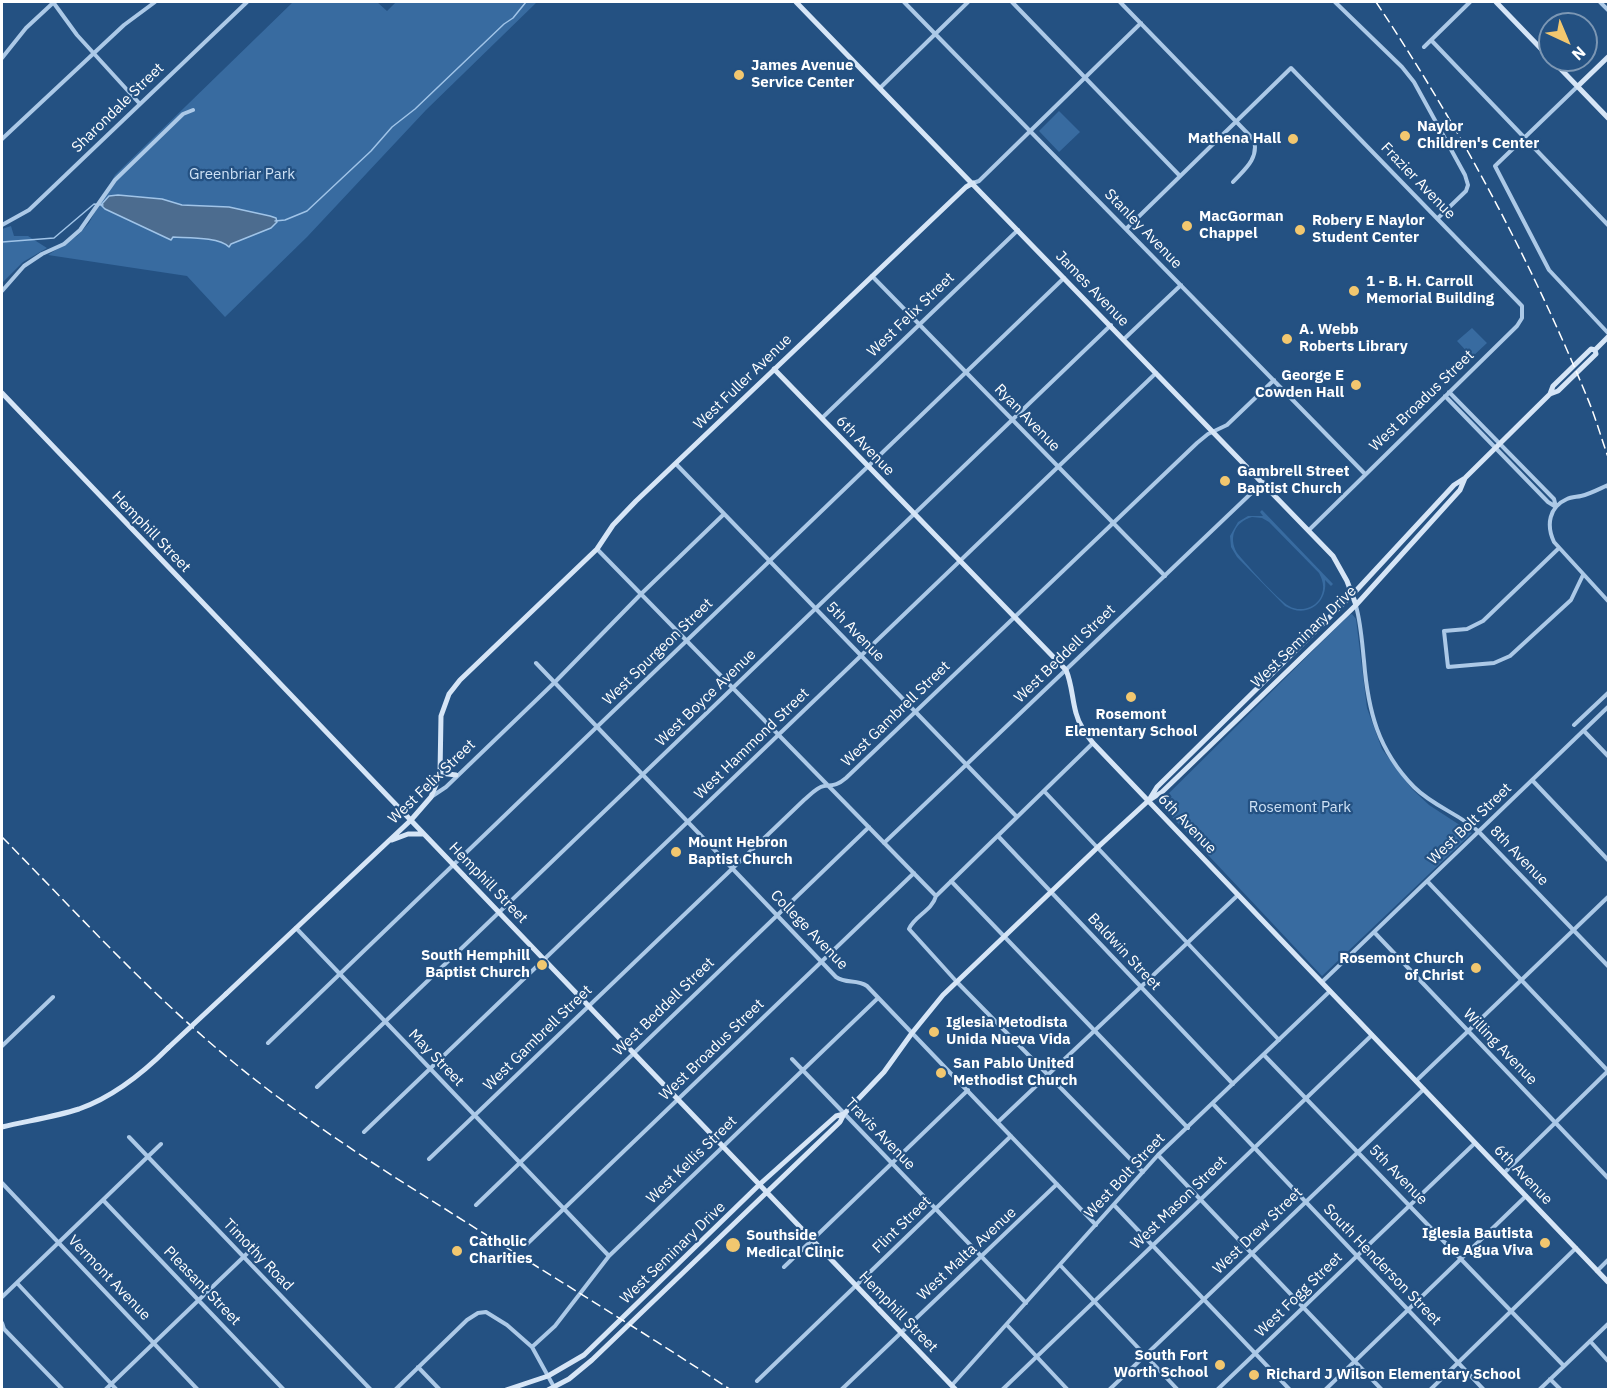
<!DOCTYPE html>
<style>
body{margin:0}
#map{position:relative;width:1610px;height:1391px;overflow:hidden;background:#245182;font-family:"IBM Plex Sans",sans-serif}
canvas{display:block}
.frame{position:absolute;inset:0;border:3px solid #fff;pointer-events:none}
.north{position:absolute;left:1538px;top:12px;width:60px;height:60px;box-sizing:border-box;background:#245182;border:2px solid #7c97b4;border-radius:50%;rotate:136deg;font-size:16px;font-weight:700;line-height:24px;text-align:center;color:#fff}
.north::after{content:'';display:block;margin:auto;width:21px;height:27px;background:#f2c76f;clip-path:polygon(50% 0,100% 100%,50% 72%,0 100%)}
</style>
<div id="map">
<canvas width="1610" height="1391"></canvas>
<div class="frame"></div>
<div class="north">N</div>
</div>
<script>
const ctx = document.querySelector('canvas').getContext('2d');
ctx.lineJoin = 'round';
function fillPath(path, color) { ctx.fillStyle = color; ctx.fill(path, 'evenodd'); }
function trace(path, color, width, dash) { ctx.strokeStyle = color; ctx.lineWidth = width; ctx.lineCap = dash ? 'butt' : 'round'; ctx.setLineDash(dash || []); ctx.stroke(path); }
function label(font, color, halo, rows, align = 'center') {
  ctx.font = font + ' "IBM Plex Sans",sans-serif'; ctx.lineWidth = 4.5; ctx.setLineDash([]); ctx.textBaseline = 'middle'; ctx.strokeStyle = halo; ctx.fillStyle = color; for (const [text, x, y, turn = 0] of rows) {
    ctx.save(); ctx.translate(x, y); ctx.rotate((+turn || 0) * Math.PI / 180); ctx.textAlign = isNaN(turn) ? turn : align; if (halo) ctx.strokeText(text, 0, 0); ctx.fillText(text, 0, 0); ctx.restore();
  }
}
fillPath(new Path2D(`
 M293,2H377L387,11L396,2H537L426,110L307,237L225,317L187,276L48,255L77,236L89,223L115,175Z
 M1059,111L1080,132L1059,152L1039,131Z
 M11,226L14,236H28L47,248L23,262L2,283V229Z
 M1472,328L1487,343L1472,357L1457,341Z
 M1262,510L1333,584L1331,586L1325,580C1328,603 1307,619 1285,606L1237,557L1231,547L1230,536L1238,522L1248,516H1263L1260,512ZM1252,517L1262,518L1269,522L1319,573C1324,582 1325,591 1319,600C1312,609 1299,612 1289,606C1277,599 1247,565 1237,553C1228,537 1235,522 1252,517Z
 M1352,614L1356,619L1367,708L1382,749L1412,789L1429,805L1472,833L1322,976L1159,803L1349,615Z`), '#386ba0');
const water = new Path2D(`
 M118,195L162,199L182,205L229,207L270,216L276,218L277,222L271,228L231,244L229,247C219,237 188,238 173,237L171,240L105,209L101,205L109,196Z`);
fillPath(water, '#4c6c8f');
trace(water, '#a0c4e8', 1.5);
trace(new Path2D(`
 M275,221L285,220L307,211L371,151L392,127L415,109L504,24L513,18L526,2
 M2,242L54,238L94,204L103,205`), '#a0c4e8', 1.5);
trace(new Path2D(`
 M53,2L77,35L140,104
 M904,2L1365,474
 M1012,2L1180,176
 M1120,2L1254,140C1259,159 1244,170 1233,182
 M1335,2L1402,67L1414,82L1465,175L1468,185L1466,191L1438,218
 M1600,2L1608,10
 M1431,40L1608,225
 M1424,47L1470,2
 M2,58L26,28L54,2
 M1578,86L1495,166L1549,270L1608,333
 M880,88L968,2
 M2,139L124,25L155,2
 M973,183L979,181L1141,23
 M2,225L29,210L247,2
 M1126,229L1291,68L1522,306V318L1517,326L1309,530
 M872,276L1165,576
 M2,291L24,266L42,254L64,244L80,230L115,180L183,114L193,110
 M1124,339L1181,285
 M1449,392L1554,499L1556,507
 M1445,396L1548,502L1556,507
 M822,418L1018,230
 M676,464L1017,817
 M1608,487V485C1599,489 1590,494 1581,496C1577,497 1571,497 1567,499C1549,507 1546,525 1554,542L1608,601
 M1559,548L1483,621L1467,629L1444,631L1448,667L1494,663L1510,656L1571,600L1583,575
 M597,549L936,896
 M1356,606C1361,624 1362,642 1364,661C1368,711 1378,750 1414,787C1434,807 1460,814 1479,832L1608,966
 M536,663L836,977C846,984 857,979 867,986L1096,1225
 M1574,725L1608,693
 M1584,731L1608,756
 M1093,743L936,896C932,911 914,916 909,929L956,981L1143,1172
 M1532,780L1608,860
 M1044,791L1279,1040
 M431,797L446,787L555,682L641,594L724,514
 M998,836L1233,1084
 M884,843L1263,482
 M951,881L1188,1128
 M1427,881L1608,1071
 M296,928L609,1256
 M1374,932L1608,1178
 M1322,982L1608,707
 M268,1043L1064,278
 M2,1046L53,997
 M1264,1055L1564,1366
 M792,1059L1026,1303
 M1416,1081L1608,897
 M317,1087L1111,325
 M1213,1104L1484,1390
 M998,1122L1238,895
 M364,1132L1156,373
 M129,1137L371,1390
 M1158,1155L1382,1390
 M429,1159L804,800C810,795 817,787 824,786C834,785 838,785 846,778L1197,443L1208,434L1227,425L1274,380
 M1504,1173L1608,1071
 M2,1183L198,1390
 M103,1200L284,1390
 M476,1205L869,827
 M1114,1205L1290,1390
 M527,1244L914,873
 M1060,1265L1178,1390
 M784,1267L968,1090
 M1597,1271L1608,1260
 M17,1283L117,1390
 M2,1297L161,1144
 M2,1323L4,1329L63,1390
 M1007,1325L1068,1390
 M1590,1341L1608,1361
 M532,1347L555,1326L609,1256L878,998
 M418,1367L440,1390
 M1550,1379L1561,1390
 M757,1381L1011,1136
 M952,1385L1158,1155L1330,991
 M105,1390L256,1245
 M395,1390L467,1320L478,1313L486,1312L507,1325L532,1347L554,1387
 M841,1390L1057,1184
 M1002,1390L1372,1035
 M1109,1390L1424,1089
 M1217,1390L1475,1143
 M1325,1390L1526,1196
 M1430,1390L1576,1248
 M1539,1390L1608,1324`), '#acc9e7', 4);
trace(new Path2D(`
 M796,2L1333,556L1347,581L1356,605
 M1496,2L1550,58
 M1552,60L1608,118
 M1578,86L1608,57
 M774,369L1066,670C1072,684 1072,699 1076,713C1079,725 1086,734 1093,743L1608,1282
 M2,393L956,1390
 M1550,394L1553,386L1591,349L1595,350L1608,337
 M440,773L456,775
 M1149,800L1157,787L1353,594L1454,485L1465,478L1550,394L1558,391L1596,354L1595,350
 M392,840L408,834H424
 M226,994L411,820L431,797L437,782L440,773L441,716L449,694L460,680L597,549L613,525L636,501L966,187L973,183
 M2,1127C27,1121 54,1117 79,1109C113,1097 143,1073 168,1048
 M506,1390L548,1376L584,1355L760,1184L836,1116L844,1114
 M548,1390L569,1379L592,1360L840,1122L844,1114L884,1072L912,1033L943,995L1098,847L1148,801L1162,792L1356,605L1460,490L1465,478`), '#d6e5f6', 5);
trace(new Path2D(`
 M1376,2C1459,126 1530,259 1587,397C1595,416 1601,437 1608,457
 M2,837C77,913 150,994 233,1062C299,1116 370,1162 442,1207C538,1268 636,1327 731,1390`), '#fff', 1.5, [10, 4.5]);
trace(new Path2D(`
 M168,1048L226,994`), '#d6e5f6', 5);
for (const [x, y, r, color] of [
 [739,75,6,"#f2c76f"],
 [1405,136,6,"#f2c76f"],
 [1293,139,6,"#f2c76f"],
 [1187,226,6,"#f2c76f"],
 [1300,230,6,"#f2c76f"],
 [1354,291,6,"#f2c76f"],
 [1287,339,6,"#f2c76f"],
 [1356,385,6,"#f2c76f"],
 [1225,481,6,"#f2c76f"],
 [1131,697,6,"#f2c76f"],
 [676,852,6,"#f2c76f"],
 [542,965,6,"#f2c76f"],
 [1476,968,6,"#f2c76f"],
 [934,1032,6,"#f2c76f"],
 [941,1073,6,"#f2c76f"],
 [1545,1243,6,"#f2c76f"],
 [733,1245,8,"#f2c76f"],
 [457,1251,6,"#f2c76f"],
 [1220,1365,6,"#f2c76f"],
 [1254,1375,6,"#f2c76f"]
]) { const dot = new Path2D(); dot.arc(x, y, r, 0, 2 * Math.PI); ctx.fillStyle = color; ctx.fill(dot); trace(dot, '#245182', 2); }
label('bold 15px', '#fff', '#245182', [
 ["James Avenue",751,66],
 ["Service Center",751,83],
 ["Naylor",1417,127],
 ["Children's Center",1417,144],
 ["Mathena Hall",1281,139,"right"],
 ["MacGorman",1199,217],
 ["Chappel",1199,234],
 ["Robery E Naylor",1312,221],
 ["Student Center",1312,238],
 ["1 - B. H. Carroll",1366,282],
 ["Memorial Building",1366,299],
 ["A. Webb",1299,330],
 ["Roberts Library",1299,347],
 ["George E",1344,376,"right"],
 ["Cowden Hall",1344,393,"right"],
 ["Gambrell Street",1237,472],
 ["Baptist Church",1237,489],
 ["Rosemont",1131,715,"center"],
 ["Elementary School",1131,732,"center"],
 ["Mount Hebron",688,843],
 ["Baptist Church",688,860],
 ["South Hemphill",530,956,"right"],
 ["Baptist Church",530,973,"right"],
 ["Rosemont Church",1464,959,"right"],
 ["of Christ",1464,976,"right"],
 ["Iglesia Metodista",946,1023],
 ["Unida Nueva Vida",946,1040],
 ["San Pablo United",953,1064],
 ["Methodist Church",953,1081],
 ["Iglesia Bautista",1533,1234,"right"],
 ["de Agua Viva",1533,1251,"right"],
 ["Southside",746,1236],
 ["Medical Clinic",746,1253],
 ["Catholic",469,1242],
 ["Charities",469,1259],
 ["South Fort",1208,1356,"right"],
 ["Worth School",1208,1373,"right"],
 ["Richard J Wilson Elementary School",1266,1375]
], 'left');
label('15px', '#fff', '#245182', [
 ["Sharondale Street",118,108,-44],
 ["Frazier Avenue",1418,181,46],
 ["Stanley Avenue",1143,229,46],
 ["James Avenue",1092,289,46],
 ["West Felix Street",911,315,-44],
 ["West Fuller Avenue",743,382,-44],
 ["West Broadus Street",1422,401,-44],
 ["Ryan Avenue",1027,418,46],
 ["6th Avenue",865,446,46],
 ["Hemphill Street",151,532,46],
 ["5th Avenue",855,632,46],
 ["West Seminary Drive",1304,637,-44],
 ["West Spurgeon Street",658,652,-44],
 ["West Beddell Street",1065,654,-44],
 ["West Boyce Avenue",706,698,-44],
 ["West Gambrell Street",896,714,-44],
 ["West Hammond Street",752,744,-44],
 ["West Felix Street",432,782,-44],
 ["6th Avenue",1187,824,46],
 ["West Bolt Street",1470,824,-44],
 ["8th Avenue",1519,856,46],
 ["Hemphill Street",488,883,46],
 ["College Avenue",809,930,46],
 ["Baldwin Street",1124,952,47],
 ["West Beddell Street",664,1007,-44],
 ["West Gambrell Street",538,1038,-44],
 ["Willing Avenue",1500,1047,46],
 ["West Broadus Street",712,1050,-44],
 ["May Street",436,1058,46],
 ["Travis Avenue",880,1134,46],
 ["West Kellis Street",692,1160,-44],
 ["5th Avenue",1398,1175,46],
 ["6th Avenue",1523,1175,46],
 ["West Bolt Street",1125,1176,-47],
 ["West Mason Street",1179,1203,-44],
 ["Flint Street",902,1225,-44],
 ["West Drew Street",1258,1231,-44],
 ["West Seminary Drive",673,1253,-44],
 ["West Malta Avenue",967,1254,-43],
 ["Timothy Road",258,1255,46],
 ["South Henderson Street",1382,1265,46],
 ["Vermont Avenue",109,1278,46],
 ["Pleasant Street",202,1286,46],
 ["West Fogg Street",1299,1295,-44],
 ["Hemphill Street",898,1312,46]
]);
label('15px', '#cfe2f6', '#245182', [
 ["Greenbriar Park",242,175],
 ["Rosemont Park",1300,808]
]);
</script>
